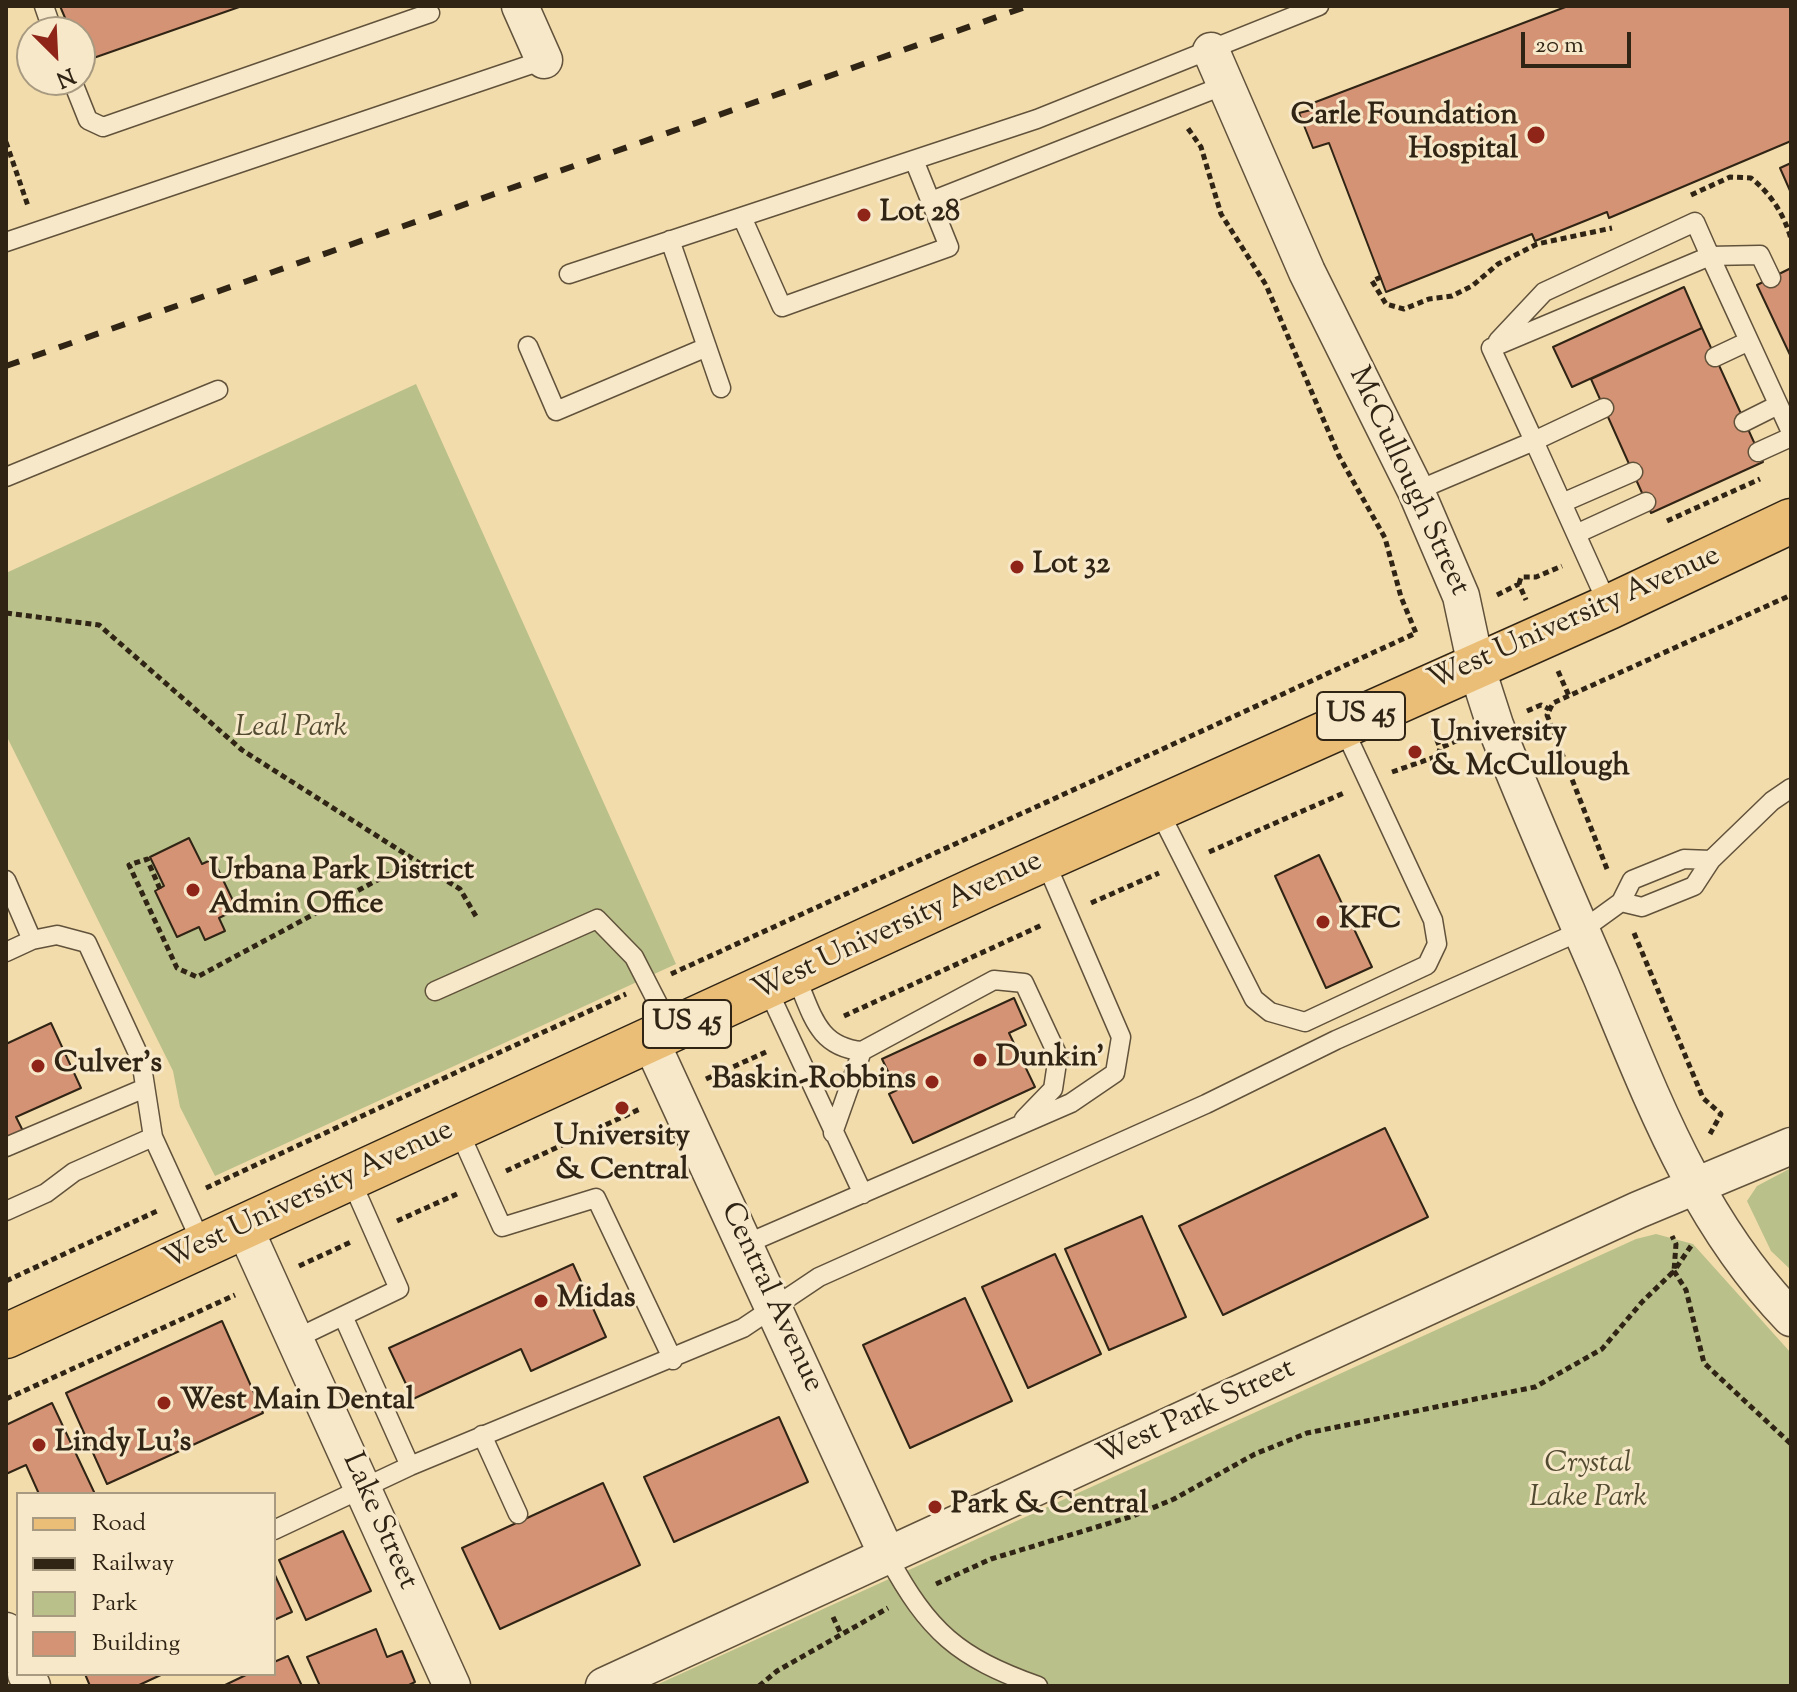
<!DOCTYPE html>
<style>
body{margin:0}
#map{position:relative;width:1797px;height:1692px;overflow:hidden;background:#f3dcac;font-family:"Sorts Mill Goudy",serif}
canvas{display:block}
.frame{position:absolute;inset:0;border:8px solid #302415;pointer-events:none}
.legend{position:absolute;left:16px;top:1492px;width:260px;height:184px;box-sizing:border-box;background:#f7e8c9;border:2px solid #a79a81;margin:0;padding:10px 14px;list-style:none;font-size:24px;color:#302415}
.legend li{display:flex;align-items:center;gap:16px;height:40px}
.legend b{width:40px;border:2px solid #a79a81}
.north{position:absolute;left:16px;top:16px;width:80px;height:80px;box-sizing:border-box;background:#f7e8c9;border:2px solid #a79a81;border-radius:50%;rotate:156deg;font-size:22px;font-weight:700;line-height:32px;text-align:center;color:#302415}
.north::after{content:'';display:block;margin:auto;width:28px;height:36px;background:#8f2418;clip-path:polygon(50% 0,100% 100%,50% 72%,0 100%)}
.scale{position:absolute;left:1521px;top:32px;width:110px;height:36px;box-sizing:border-box;border:4px solid #302415;border-top:0;padding-left:10px;font-size:24px;line-height:28px;white-space:nowrap;color:#302415;-webkit-text-stroke:6px #f7e8c9;paint-order:stroke}
</style>
<div id="map">
<canvas width="1797" height="1692"></canvas>
<div class="frame"></div>
<ul class="legend">
<li><b style="height:10px;background:#eabe76"></b>Road</li>
<li><b style="height:10px;background:#302415"></b>Railway</li>
<li><b style="height:22px;background:#b9c08a"></b>Park</li>
<li><b style="height:22px;background:#d39374"></b>Building</li>
</ul>
<div class="north">N</div>
<div class="scale">20 m</div>
</div>
<script>
const ctx = document.querySelector('canvas').getContext('2d');
ctx.lineJoin = 'round';
function fillPath(path, color) { ctx.fillStyle = color; ctx.fill(path, 'evenodd'); }
function trace(path, color, width, dash) { ctx.strokeStyle = color; ctx.lineWidth = width; ctx.lineCap = dash ? 'butt' : 'round'; ctx.setLineDash(dash || []); ctx.stroke(path); }
function label(font, color, halo, rows, align = 'center') {
  ctx.font = font + ' "Sorts Mill Goudy",serif'; ctx.lineWidth = 6; ctx.setLineDash([]); ctx.textBaseline = 'middle'; ctx.strokeStyle = halo; ctx.fillStyle = color; for (const [text, x, y, turn = 0] of rows) {
    ctx.save(); ctx.translate(x, y); ctx.rotate((+turn || 0) * Math.PI / 180); ctx.textAlign = isNaN(turn) ? turn : align; if (halo) ctx.strokeText(text, 0, 0); ctx.fillText(text, 0, 0); ctx.restore();
  }
}
fillPath(new Path2D(`
 M416,384L676,964L215,1176L180,1107L173,1071L6,735V573Z
 M1791,1168V1270L1771,1251L1747,1201L1757,1186Z
 M1656,1234L1693,1244L1791,1353V1686H654L1636,1239Z`), '#b9c08a');
const building = new Path2D(`
 M60,6H242L82,62L80,32H71Z
 M1568,6H1791V141L1609,218L1607,212L1535,241L1532,234L1386,292L1329,143L1313,148L1299,113L1315,109L1313,103Z
 M1791,163V193L1780,168Z
 M1791,268V357L1757,285Z
 M1684,287L1702,328L1572,387L1553,347Z
 M1702,328L1763,462L1651,513L1591,379Z
 M189,838L202,864L213,859L237,909L219,918L225,931L205,940L199,927L177,937L155,891L164,886L150,857Z
 M1319,855L1372,967L1326,988L1275,876Z
 M1014,998L1026,1025L1009,1033L1035,1087L913,1143L889,1094L897,1090L882,1059Z
 M51,1023L81,1088L16,1117L23,1131L6,1138V1044Z
 M1385,1128L1428,1217L1223,1315L1179,1226Z
 M1142,1216L1186,1317L1109,1350L1065,1249Z
 M1055,1254L1101,1354L1028,1388L982,1287Z
 M573,1264L606,1337L531,1371L521,1349L413,1399L389,1348Z
 M965,1298L1012,1401L910,1448L863,1345Z
 M222,1321L263,1413L107,1484L66,1393Z
 M52,1403L95,1494H39L26,1465L6,1474V1425Z
 M779,1417L808,1482L674,1542L644,1477Z
 M603,1483L640,1565L500,1629L462,1548Z
 M343,1531L371,1591L306,1620L279,1560Z
 M274,1573L292,1612L274,1620Z
 M376,1629L387,1657L402,1651L415,1682L407,1686H320L307,1657Z
 M288,1656L302,1686H223L248,1674H274V1662Z
 M85,1674H163L137,1686H90Z`);
fillPath(building, '#d39374');
trace(building, '#302415', 2);
const lane = new Path2D(`
 M44,6L53,32
 M72,80L88,120L103,127L430,13
 M931,201L1225,85
 M742,217L782,307L949,247L914,160
 M670,240L721,388
 M6,242L544,60
 M569,274L1037,119L1319,6
 M1498,341L1544,292L1695,222L1710,256L1760,255L1771,278
 M528,346L556,411L707,347
 M1715,357L1749,341
 M1604,408L1534,441L1609,607
 M1744,422L1778,405
 M1758,452L1791,437
 M6,477L218,390
 M1416,491L1534,441L1491,348L1710,256L1791,432
 M1562,503L1633,472
 M1576,534L1646,502
 M1158,809L1254,999L1270,1012L1305,1022L1427,965L1437,944L1433,920L1342,725
 M6,880L32,940L57,935L87,943L141,1060L153,1137L203,1246
 M1621,902L1642,907L1694,886L1711,860L1772,801L1791,788
 M6,952L32,940
 M795,975C812,1012 816,1047 862,1051L994,980L1024,983L1058,1056L1053,1089L1024,1119
 M767,988L863,1194
 M435,991L597,919L634,957L672,1031
 M458,1129L502,1227L596,1198L673,1360
 M833,1133L862,1051
 M6,1147L145,1088
 M6,1211L46,1193L74,1172L153,1137
 M746,1244L1071,1103L1115,1073L1121,1037L1045,861
 M343,1316L410,1466
 M295,1339L399,1289L350,1178
 M482,1435L518,1514
 M274,1530L410,1466L743,1328L819,1277L1206,1104L1336,1040L1581,931L1621,902L1632,880L1684,859L1711,860
 M888,1557C929,1632 957,1657 1038,1686`);
const street = new Path2D(`
 M520,6L544,60
 M1211,51L1307,272L1416,491L1461,596L1476,666L1495,725C1528,809 1565,893 1601,976C1652,1098 1697,1221 1791,1318
 M650,1040L888,1557
 M244,1227L452,1686
 M6,1631L18,1657
 M26,1674L32,1686
 M604,1686L1638,1210L1791,1146`);
const primary = new Path2D(`
 M6,1336L984,886L1609,607L1791,521`);
trace(lane, '#61523b', 21);
trace(street, '#61523b', 39);
trace(primary, '#302415', 47);
trace(new Path2D(`
 M6,142L28,206
 M1691,195L1730,177L1751,178C1771,194 1784,214 1791,239
 M1381,277L1372,281L1386,304L1404,309L1429,299L1452,296L1472,286L1498,264L1537,244L1612,228
 M1667,521L1760,479
 M1519,584L1521,577H1536L1562,566
 M1497,595L1519,584L1526,600
 M6,613L99,625L242,750L421,864
 M1558,671L1569,696
 M1527,711L1541,705L1549,709
 M1433,730L1440,748
 M1392,772L1438,756L1440,748L1463,738
 M1209,852L1346,792
 M1607,869L1547,715L1553,703L1791,595
 M160,889L147,859L129,865L177,968L197,977L398,869L421,865L460,889L477,918
 M1091,903L1159,873
 M1634,933L1703,1098L1721,1114L1710,1134
 M671,974L1416,633L1401,597L1385,538L1339,456L1266,285L1221,214L1201,147L1187,127
 M844,1016L1042,925
 M706,1079L766,1052
 M506,1171L642,1108
 M206,1188L626,994
 M397,1221L457,1194
 M1691,1246L1674,1271L1686,1290L1704,1363L1791,1444
 M299,1266L351,1242
 M6,1281L157,1211
 M6,1399L235,1295
 M936,1584L991,1559L1133,1516L1174,1499L1255,1454L1307,1433L1535,1387L1602,1349L1642,1302L1674,1271L1676,1244L1672,1236
 M833,1617L841,1634
 M759,1686L777,1671L888,1608`), '#302415', 5, [6, 4]);
trace(lane, '#f7e8c9', 18);
trace(street, '#f7e8c9', 36);
trace(primary, '#eabe76', 44);
trace(new Path2D(`
 M6,366L1028,6`), '#302415', 6, [14, 14]);
for (const [x, y, r, color] of [
 [1536,135,10,"#8f2418"],
 [864,215,8,"#8f2418"],
 [1017,567,8,"#8f2418"],
 [1415,752,8,"#8f2418"],
 [193,890,8,"#8f2418"],
 [1323,922,8,"#8f2418"],
 [980,1060,8,"#8f2418"],
 [38,1066,8,"#8f2418"],
 [932,1082,8,"#8f2418"],
 [622,1108,8,"#8f2418"],
 [541,1301,8,"#8f2418"],
 [164,1403,8,"#8f2418"],
 [39,1445,8,"#8f2418"],
 [935,1507,8,"#8f2418"]
]) { const dot = new Path2D(); dot.arc(x, y, r, 0, 2 * Math.PI); ctx.fillStyle = color; ctx.fill(dot); trace(dot, '#f7e8c9', 3); }
for (const [x, y, w] of [
 [1361,716,88],
 [687,1024,88]
]) { const box = new Path2D(); box.roundRect(x - w / 2, y - 24, w, 48, 6); ctx.fillStyle = '#f7e8c9'; ctx.fill(box); trace(box, '#302415', 2); }
label('bold 28px', '#302415', null, [
 ["US 45",1361,716],
 ["US 45",687,1024]
]);
label('bold 30px', '#302415', '#f7e8c9', [
 ["Carle Foundation",1518,118,"right"],
 ["Hospital",1518,152,"right"],
 ["Lot 28",880,215],
 ["Lot 32",1033,567],
 ["University",1431,735],
 ["& McCullough",1431,769],
 ["Urbana Park District",209,873],
 ["Admin Office",209,907],
 ["KFC",1339,922],
 ["Dunkin'",996,1060],
 ["Culver's",54,1066],
 ["Baskin-Robbins",916,1082,"right"],
 ["University",622,1139,"center"],
 ["& Central",622,1173,"center"],
 ["Midas",557,1301],
 ["West Main Dental",180,1403],
 ["Lindy Lu's",55,1445],
 ["Park & Central",951,1507]
], 'left');
label('30px', '#302415', '#f7e8c9', [
 ["McCullough Street",1407,482,65],
 ["West University Avenue",1575,620,-24],
 ["West University Avenue",898,928,-25],
 ["West University Avenue",309,1197,-25],
 ["Central Avenue",770,1298,65],
 ["West Park Street",1197,1414,-25],
 ["Lake Street",378,1522,66]
]);
label('italic 30px', '#524b32', '#f7e8c9', [
 ["Leal Park",291,730],
 ["Crystal",1588,1466],
 ["Lake Park",1588,1500]
]);
</script>
